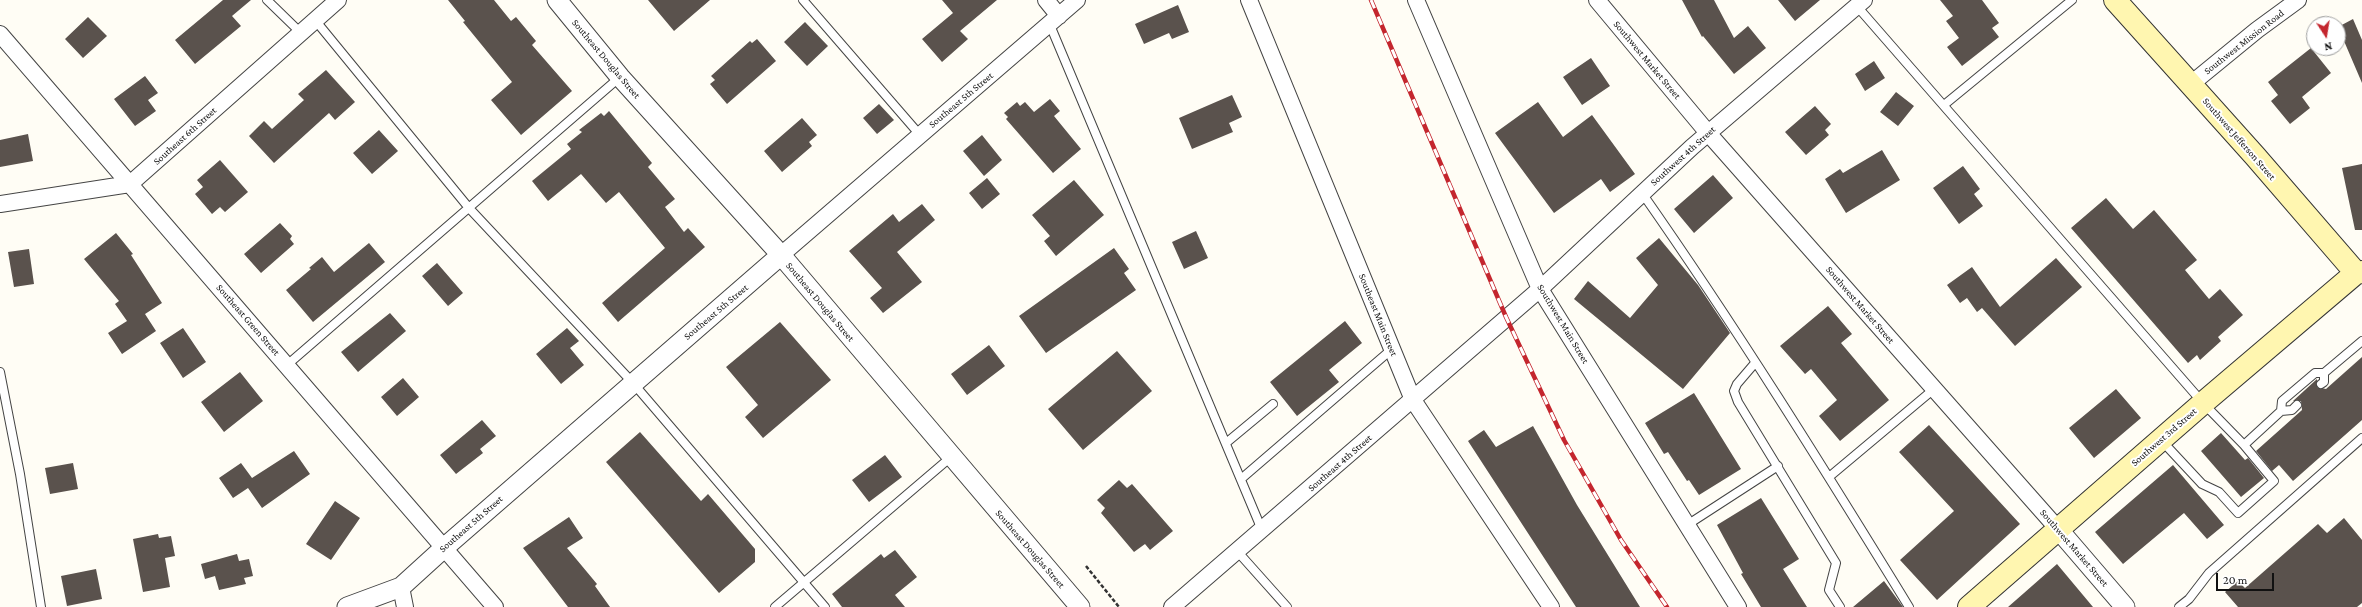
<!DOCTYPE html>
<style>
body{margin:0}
#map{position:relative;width:2362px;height:607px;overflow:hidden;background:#fffdf5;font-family:"Crimson Pro",serif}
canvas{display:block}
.north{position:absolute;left:2306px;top:16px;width:40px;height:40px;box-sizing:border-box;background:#fff;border:1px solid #a0a0a0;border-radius:50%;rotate:168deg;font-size:11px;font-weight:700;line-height:16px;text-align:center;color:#111}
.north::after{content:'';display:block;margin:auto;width:14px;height:18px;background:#c4262e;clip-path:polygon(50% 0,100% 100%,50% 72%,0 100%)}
.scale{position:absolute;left:2216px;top:573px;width:58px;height:18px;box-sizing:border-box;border:2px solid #111;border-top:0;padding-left:5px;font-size:12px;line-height:14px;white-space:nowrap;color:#111;-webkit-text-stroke:3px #fff;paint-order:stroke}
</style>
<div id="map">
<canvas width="2362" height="607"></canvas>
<div class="north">N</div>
<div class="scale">20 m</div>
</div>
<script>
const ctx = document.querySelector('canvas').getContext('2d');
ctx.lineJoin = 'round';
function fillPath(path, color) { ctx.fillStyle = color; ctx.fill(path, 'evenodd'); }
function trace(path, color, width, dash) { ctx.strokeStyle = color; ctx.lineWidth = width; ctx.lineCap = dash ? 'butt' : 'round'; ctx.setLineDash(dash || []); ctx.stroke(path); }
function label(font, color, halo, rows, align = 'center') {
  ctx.font = font + ' "Crimson Pro",serif'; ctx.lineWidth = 4; ctx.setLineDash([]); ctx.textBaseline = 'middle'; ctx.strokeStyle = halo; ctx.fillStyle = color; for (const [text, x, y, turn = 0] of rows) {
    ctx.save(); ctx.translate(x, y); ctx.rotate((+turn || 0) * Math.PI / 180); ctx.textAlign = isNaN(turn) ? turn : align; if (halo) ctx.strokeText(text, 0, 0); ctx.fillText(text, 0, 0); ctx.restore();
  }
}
fillPath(new Path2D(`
 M223,0H251L232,16L241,26L195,64L175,40Z
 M448,0H494L511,21L516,17L536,41L532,45L572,91L521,135L491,100L512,82L463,22L465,21Z
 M648,0H710L674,31Z
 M942,0H997L960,31L968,39L942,62L922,39L953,13Z
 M1682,0H1714L1734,38L1748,26L1766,48L1734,74L1703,36L1702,37Z
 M1778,0H1820L1795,21Z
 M1940,0H1982L1999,23L1992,28L1999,37L1962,66L1947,47L1959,38L1946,21L1953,16Z
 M1178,5L1189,32L1172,39L1169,33L1144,44L1135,24Z
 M88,17L107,36L83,58L65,39Z
 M2353,19L2362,40V83L2338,27Z
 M805,22L828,46L807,66L784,42Z
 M757,39L776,61L727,104L710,84L715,80L711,76L750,41L752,43Z
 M2311,48L2331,73L2302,97L2310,108L2290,124L2271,101L2278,95L2268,82Z
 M1591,58L1610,86L1582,105L1563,77Z
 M1874,61L1885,78L1865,91L1855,74Z
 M326,70L355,102L335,120L329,113L274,163L249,136L264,121L272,129L304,100L298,94Z
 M145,76L158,93L148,100L156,111L135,126L114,99Z
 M1896,92L1914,106L1898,126L1880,112Z
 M1232,95L1242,117L1229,123L1233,132L1192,149L1179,118Z
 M1050,99L1060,111L1054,116L1081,149L1053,173L1006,119L1008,117L1004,113L1017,102L1020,106L1025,102L1034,112Z
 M1538,102L1563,137L1592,115L1635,174L1610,192L1601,179L1554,213L1495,133Z
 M879,104L894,120L877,134L863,118Z
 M1815,106L1831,124L1825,130L1829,135L1806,155L1785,132Z
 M609,111L652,163L648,167L675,199L665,207L684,232L688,228L705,247L618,322L602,303L665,248L619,192L606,203L581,174L548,201L532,181L571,149L567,144L582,132L579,130L601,113L604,116Z
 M802,118L817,135L809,142L812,146L782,172L764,151Z
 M379,130L398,151L372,174L353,153Z
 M28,134L33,161L0,167V140Z
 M982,135L1002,160L984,176L963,151Z
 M1882,150L1900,180L1846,213L1825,179L1840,169L1843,173Z
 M220,160L248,192L225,212L220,207L212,214L195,194L203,187L197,180Z
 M2362,164V230H2355L2342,168Z
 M1963,166L1980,189L1974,194L1983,206L1959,224L1933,188Z
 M1713,175L1733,198L1694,233L1674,209Z
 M987,178L1000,194L982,209L969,193Z
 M1074,180L1104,215L1056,256L1044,241L1050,236L1032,215Z
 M2106,198L2133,229L2154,210L2197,260L2185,270L2209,299L2220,289L2243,315L2218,337L2221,341L2200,360L2197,355L2188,363L2071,228Z
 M922,204L935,220L897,252L922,282L883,313L870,298L882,288L849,251L893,214L899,222Z
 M280,223L292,236L290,239L294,244L261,273L244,254Z
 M1196,231L1208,258L1184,269L1172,242Z
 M116,233L133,254L131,255L162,303L145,314L156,331L122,354L108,333L127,321L115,304L119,301L84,259Z
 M1659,238L1698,285L1730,333L1683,389L1574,299L1588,281L1630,318L1658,285L1636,258Z
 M369,243L385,262L313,322L286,290L311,269L309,268L322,257L334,272Z
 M1114,248L1129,269L1124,273L1136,290L1046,353L1019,316Z
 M29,249L34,284L14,287L8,252Z
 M2056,258L2082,287L2015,346L1982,308L1977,312L1967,298L1960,303L1947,285L1972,267L2000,307Z
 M437,263L463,293L448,306L422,276Z
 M1828,306L1852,334L1841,343L1889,400L1840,441L1819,416L1837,400L1811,369L1805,374L1780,346Z
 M390,313L406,331L358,372L341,352Z
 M1345,321L1362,343L1329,370L1339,382L1297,416L1270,382Z
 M780,322L831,380L763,438L745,417L758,405L726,367Z
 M183,328L206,362L183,378L160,343Z
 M567,328L579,341L570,348L584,365L561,384L536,354Z
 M989,345L1005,366L967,395L951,374Z
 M1117,351L1152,391L1083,450L1048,409Z
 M2362,357V420L2293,481L2279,465L2272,471L2256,451L2302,410L2301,401H2293L2317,379V387L2326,389Z
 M240,372L263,401L224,432L201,402Z
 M403,378L419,397L397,416L381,397Z
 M2116,389L2141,418L2094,458L2069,428Z
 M1694,393L1741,469L1699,495L1689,480L1687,481L1668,452L1664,454L1645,423Z
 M482,420L496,436L480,449L483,453L456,474L440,455Z
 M1929,425L2020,524L1937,600L1900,560L1954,511L1899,452Z
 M1533,426L1577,505L1640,607H1576L1468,441L1484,430L1496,447Z
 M640,432L701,501L708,494L755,549V562L719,593L606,462Z
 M2221,433L2245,460L2248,458L2264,478L2241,497L2201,451Z
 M294,451L310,474L262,508L248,488L233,498L219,478L241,463L252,478Z
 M885,455L902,477L869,502L852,480Z
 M73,463L78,489L50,494L45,468Z
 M2173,465L2224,525L2207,539L2184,513L2123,564L2095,532Z
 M1119,480L1127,488L1132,484L1173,531L1150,550L1145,544L1134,552L1101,513L1105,508L1097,500Z
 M1761,498L1799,559L1783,569L1807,607H1761L1741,574L1743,573L1717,525Z
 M335,501L360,518L331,560L306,544Z
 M569,517L583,538L567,548L597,584L595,586L610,607H568L523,548Z
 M2344,518L2362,540V603L2357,607H2238L2225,592L2238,581L2245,588L2318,524L2327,533Z
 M158,534L159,538L171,536L175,556L165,558L170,587L143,592L133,539Z
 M895,550L917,577L895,595L905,607H842L832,594L881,554L884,558Z
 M237,554L239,561L249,559L253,576L244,578L246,584L219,590L215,576L205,579L201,564Z
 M2057,564L2093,607H2008L2024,593Z
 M96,569L102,599L67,606L61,576Z
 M1884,581L1903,607H1853Z`), '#5a524d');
const service = new Path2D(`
 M267,0L301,33
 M803,0L920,135
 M1855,4L2203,403L2244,445L2281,411L2282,401L2315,373H2324L2362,341
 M315,20L469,208L633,383L825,607
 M1050,25L1262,530
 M1944,105L2072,0
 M1642,193C1736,327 1823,467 1909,607
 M1755,363L1737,384L1734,391L1738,402L1836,563L1829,590L1840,607
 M287,365L620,77
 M0,372L20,474L41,607
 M2321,384L2324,382V373
 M2281,411L2292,410L2297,405
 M2161,440L2202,484L2219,492L2238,513L2274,481L2244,445
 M1226,443L1273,404
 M1829,477L1934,389
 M1241,479L1392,349
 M1687,525L1778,466
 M1237,551L1287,607
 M775,607L951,457
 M2179,607L2189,599L2209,573L2362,438`);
const minor = new Path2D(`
 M1046,0L1059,16
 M1249,0L1413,400L1551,607
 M1416,0L1540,289L1738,607
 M1597,0L1708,133L2058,529
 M0,34L495,607
 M2191,84L2257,30L2298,0
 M0,204L130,184L338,0
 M781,255L1077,0
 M401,587L405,607
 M1172,607L1540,289L1692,147L1864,0`);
const tertiary = new Path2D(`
 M557,0L620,77L781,255L1080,607
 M2058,529L2125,607
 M347,607L401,587L445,547L781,255`);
const secondary = new Path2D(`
 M2115,0L2255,156L2356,273
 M1969,607L2203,403L2356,273L2362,272`);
trace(service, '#444', 10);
trace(minor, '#444', 18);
trace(tertiary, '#444', 21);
trace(secondary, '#333', 24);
trace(new Path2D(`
 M1086,566L1119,607`), '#333', 2.5, [4, 2]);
trace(service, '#fff', 8);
trace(minor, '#fff', 16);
trace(tertiary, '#fff', 19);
trace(secondary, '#fff6b0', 22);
const rail = new Path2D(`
 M1371,0L1506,317L1564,440L1621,540L1667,607`);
trace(rail, '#c4262e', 4.5);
trace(rail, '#fff', 3, [9]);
label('10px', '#111', '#fff', [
 ["Southwest Mission Road",2244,42,-38],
 ["Southeast Douglas Street",606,59,50],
 ["Southwest Market Street",1647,60,50],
 ["Southeast 5th Street",961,100,-40],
 ["Southeast 6th Street",185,136,-42],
 ["Southwest Jefferson Street",2239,139,49],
 ["Southwest 4th Street",1683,156,-42],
 ["Southeast Douglas Street",820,302,50],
 ["Southwest Market Street",1860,305,49],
 ["Southeast 5th Street",716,312,-40],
 ["Southeast Main Street",1378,315,68],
 ["Southeast Green Street",248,320,49],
 ["Southwest Main Street",1563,324,59],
 ["Southwest 3rd Street",2164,437,-41],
 ["Southeast 4th Street",1340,463,-41],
 ["Southeast 5th Street",471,524,-41],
 ["Southwest Market Street",2074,548,49],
 ["Southeast Douglas Street",1030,549,49]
]);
</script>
